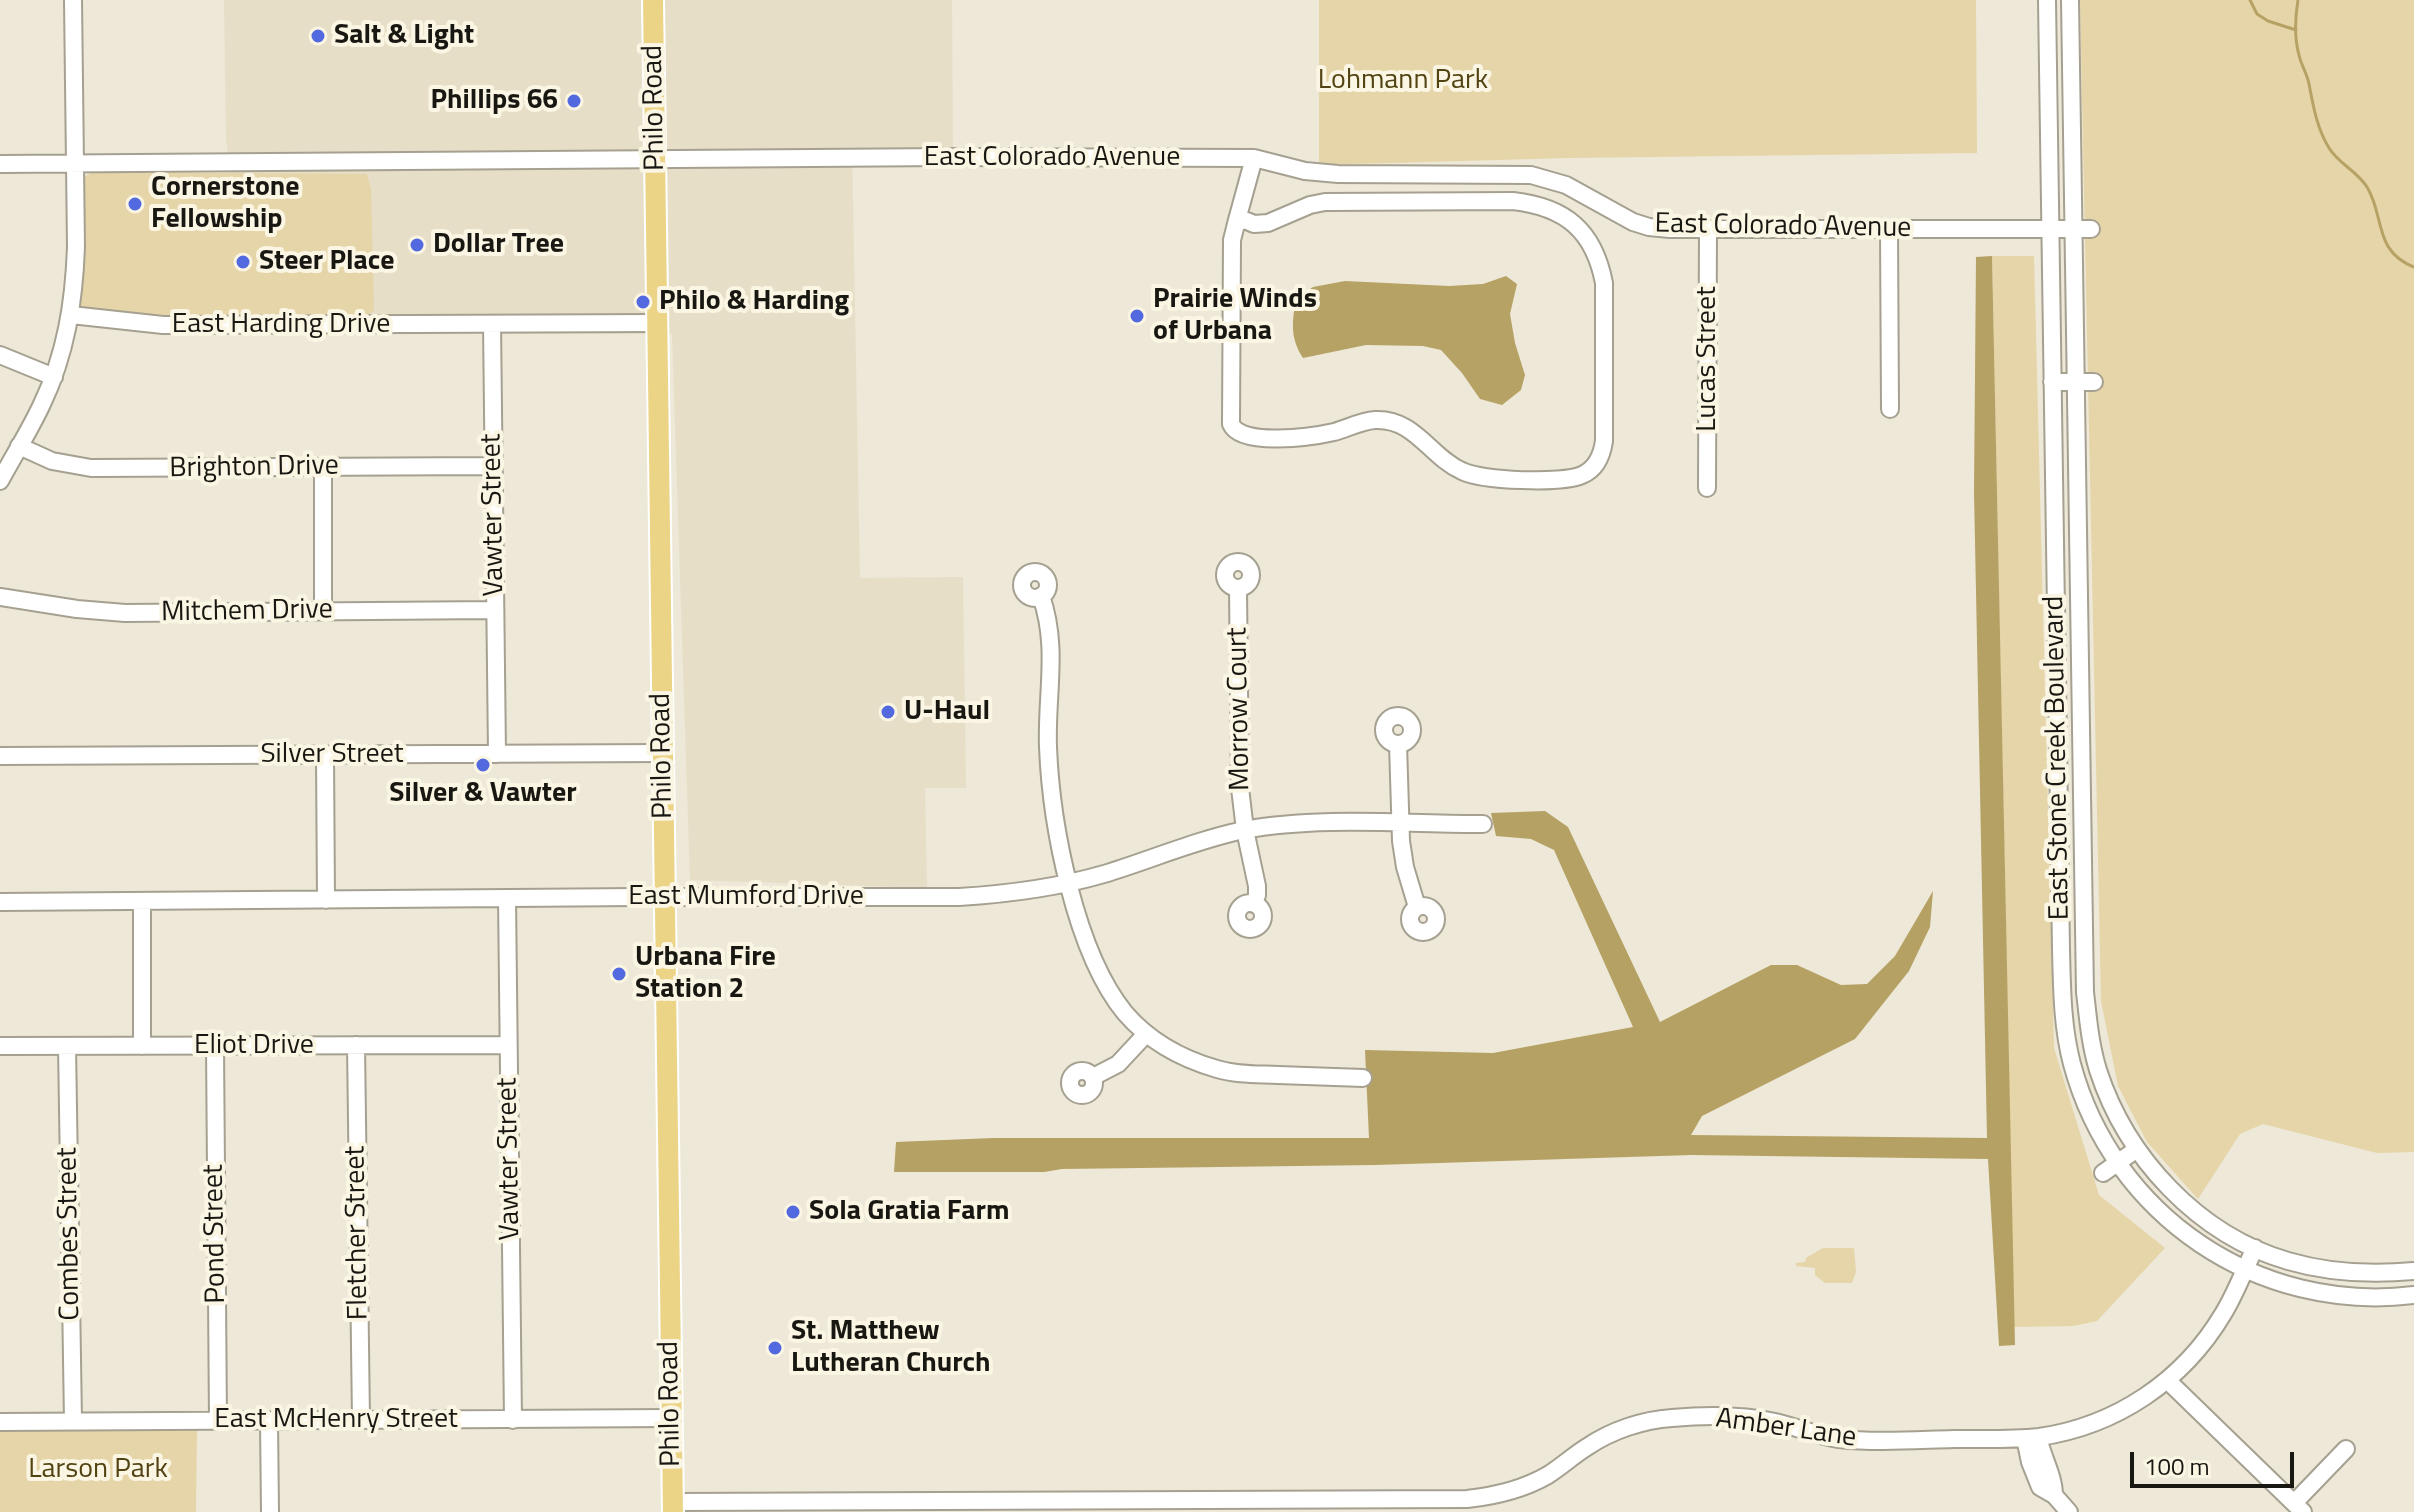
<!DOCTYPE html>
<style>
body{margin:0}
#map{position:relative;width:2414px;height:1512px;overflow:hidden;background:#ede8d7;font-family:"Titillium Web",sans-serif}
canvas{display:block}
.scale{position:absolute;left:2130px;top:1452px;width:164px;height:36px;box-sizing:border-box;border:4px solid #191712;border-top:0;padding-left:10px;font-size:24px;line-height:28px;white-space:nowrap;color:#191712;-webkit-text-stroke:6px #fbf5e4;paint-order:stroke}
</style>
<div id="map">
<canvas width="2414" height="1512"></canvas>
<div class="scale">100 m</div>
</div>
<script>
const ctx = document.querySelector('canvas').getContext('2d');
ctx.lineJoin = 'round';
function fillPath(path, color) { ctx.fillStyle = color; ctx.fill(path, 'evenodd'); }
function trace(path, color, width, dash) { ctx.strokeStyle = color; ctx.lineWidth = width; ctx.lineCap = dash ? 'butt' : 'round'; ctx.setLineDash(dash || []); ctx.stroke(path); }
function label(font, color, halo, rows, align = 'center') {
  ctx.font = font + ' "Titillium Web",sans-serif'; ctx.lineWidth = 8; ctx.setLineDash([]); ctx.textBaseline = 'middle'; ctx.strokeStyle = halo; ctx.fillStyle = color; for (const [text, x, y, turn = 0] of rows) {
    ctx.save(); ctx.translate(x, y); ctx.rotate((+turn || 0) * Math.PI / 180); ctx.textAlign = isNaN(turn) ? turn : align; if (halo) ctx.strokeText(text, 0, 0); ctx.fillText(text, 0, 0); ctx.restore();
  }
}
fillPath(new Path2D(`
 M224,0H952L953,147L852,148L860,578L963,577L966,788H925L927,888L690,880L672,334L371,333L368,175L231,179L226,140Z`), '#e6dec6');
fillPath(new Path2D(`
 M1319,0H1976L1977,153L1568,158L1319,165Z
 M2080,0H2414V1152L2377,1153L2263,1124L2240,1134L2198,1199L2147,1142L2118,1086L2101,1001Z
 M99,172L367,174L371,189L374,310L366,317L165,320L85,310L80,306L79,300L82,178L91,173Z
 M1992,256H2034L2054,1048L2099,1195L2165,1248L2097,1321L2073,1326L2014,1327Z
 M1823,1248H1854L1856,1272L1852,1283H1825L1815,1275V1268L1796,1266V1263L1805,1262L1806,1258Z
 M0,1428H197L196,1512H0Z`), '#e5d5a8');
fillPath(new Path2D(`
 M1992,256L2015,1345L1999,1346L1988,1159L1692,1155L1375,1165L1062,1169L1044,1172H894L896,1142L993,1138H1369L1365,1050L1493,1053L1633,1027L1554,850L1531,839L1496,836L1491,813L1545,811L1568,827L1660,1022L1771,965H1797L1841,985L1867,984L1895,956L1933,891L1930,927L1909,971L1855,1039L1702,1116L1691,1135L1987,1138L1974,492L1976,257Z`), '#b5a163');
fillPath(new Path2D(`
 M1506,276L1517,284L1510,314L1515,343L1525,375L1521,390L1502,405L1480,399L1462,373L1441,350L1423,346L1366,345L1303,358C1290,338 1292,322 1296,299L1313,287L1345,281L1449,286L1483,284Z`), '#b7a265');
trace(new Path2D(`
 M2250,0L2257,14L2268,21L2296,30
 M2298,0C2295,18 2294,37 2299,55C2301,65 2307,73 2309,84C2313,105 2317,129 2329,148C2339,164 2357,171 2367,187C2385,216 2373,251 2414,267`), '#b7a265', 3);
const minor = new Path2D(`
 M2047,0L2061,949C2062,988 2062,1026 2072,1064C2113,1216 2258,1314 2414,1295
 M2070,0L2085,992C2088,1018 2090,1044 2098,1070C2126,1157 2198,1235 2288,1261C2329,1273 2371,1275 2414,1271
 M0,164L947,157L1254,158L1305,171L1338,174L1531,175L1566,185L1633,222L1649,227L1670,229H2091
 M1513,201C1566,207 1594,231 1604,283V441C1602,455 1596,469 1582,475C1562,484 1482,481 1462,471C1430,457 1415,418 1375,420C1361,421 1348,428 1334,432C1312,437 1241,447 1231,424L1232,240L1237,220L1247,221L1254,224L1268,223L1310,205L1325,202Z
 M1237,220L1254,158
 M1889,230L1890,409
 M71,315L163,325L657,323
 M492,324L497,754
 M0,355L54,377
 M2052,382H2094
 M19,446L52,461L91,468L494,466
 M323,467V611
 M0,481C14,455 30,430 42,404C66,354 74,302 76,247L73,0
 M1707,488L1708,229
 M1225 575a13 13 0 1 1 26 0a13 13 0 1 1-26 0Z
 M1022 585a13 13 0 1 1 26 0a13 13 0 1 1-26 0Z
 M1238,588L1240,788L1245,830L1257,886V895L1254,904
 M1041,596C1059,647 1046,695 1048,747C1051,824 1075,952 1125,1013C1149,1041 1182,1059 1217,1069C1237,1075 1257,1074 1278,1075C1306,1076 1334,1077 1363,1078
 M0,597L77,609L125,613L495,610
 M1384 730a14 14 0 1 1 28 0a14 14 0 1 1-28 0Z
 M1398,744L1401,841L1405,867L1417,907
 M325,755L326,900
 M0,756L663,753
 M507,898L513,1420
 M142,901V1046
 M0,902L637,897H959C1008,894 1056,888 1104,874C1150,860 1196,840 1244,830C1318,816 1407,824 1483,824
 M1237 916a13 13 0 1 1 26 0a13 13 0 1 1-26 0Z
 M1410 919a13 13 0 1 1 26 0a13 13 0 1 1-26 0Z
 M356,1045L361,1420
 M0,1046L508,1045
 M67,1046L73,1421
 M215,1046L218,1421
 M1070 1083a12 12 0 1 1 24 0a12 12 0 1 1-24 0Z
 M1093,1077L1118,1064L1146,1034
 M2103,1173L2137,1149
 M2167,1380L2303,1512
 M269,1421L270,1512
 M0,1422L671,1418
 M2038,1437C2042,1456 2054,1476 2054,1495
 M2025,1438L2030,1462L2040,1487L2054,1495L2069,1512
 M673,1502L1467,1499C1495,1496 1524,1489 1548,1475C1562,1466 1574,1455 1587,1447C1612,1430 1643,1420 1672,1418C1705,1415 1743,1415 1775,1422C1797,1427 1817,1436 1839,1439C1877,1443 1916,1440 1954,1439C1982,1439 2011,1440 2039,1437C2116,1426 2183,1381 2223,1314C2236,1293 2244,1270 2255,1248
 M2294,1503L2346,1449`);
const major = new Path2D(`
 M653,0L673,1512`);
trace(minor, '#a5a090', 20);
trace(major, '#fff', 24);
trace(minor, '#fff', 16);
trace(major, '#ecd487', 20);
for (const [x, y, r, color] of [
 [318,36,8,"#5369df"],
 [574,101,8,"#5369df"],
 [135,204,8,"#5369df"],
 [417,245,8,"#5369df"],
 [243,262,8,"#5369df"],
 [643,302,8,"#5369df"],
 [1137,316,8,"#5369df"],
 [888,712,8,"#5369df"],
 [483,765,8,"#5369df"],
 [619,974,8,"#5369df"],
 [793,1212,8,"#5369df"],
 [775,1348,8,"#5369df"]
]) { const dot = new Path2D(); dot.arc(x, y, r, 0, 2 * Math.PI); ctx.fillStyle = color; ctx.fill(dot); trace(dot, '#fbf5e4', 3); }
label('bold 28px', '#191712', '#fbf5e4', [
 ["Salt & Light",334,36],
 ["Phillips 66",558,101,"right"],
 ["Cornerstone",151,188],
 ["Fellowship",151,220],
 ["Dollar Tree",433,245],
 ["Steer Place",259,262],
 ["Prairie Winds",1153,300],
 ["of Urbana",1153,332],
 ["Philo & Harding",659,302],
 ["U-Haul",904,712],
 ["Silver & Vawter",483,794,"center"],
 ["Urbana Fire",635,958],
 ["Station 2",635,990],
 ["Sola Gratia Farm",809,1212],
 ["St. Matthew",791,1332],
 ["Lutheran Church",791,1364]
], 'left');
label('28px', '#524312', '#fbf5e4', [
 ["Lohmann Park",1403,81],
 ["Larson Park",98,1470]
]);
label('28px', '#191712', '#fbf5e4', [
 ["Philo Road",655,108,-91],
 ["East Colorado Avenue",1052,158],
 ["East Colorado Avenue",1783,227,1],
 ["East Harding Drive",281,325],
 ["Lucas Street",1708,359,-90],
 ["Brighton Drive",254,468,-1],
 ["Vawter Street",494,515,-91],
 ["Mitchem Drive",247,612,-1],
 ["Morrow Court",1240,709,-91],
 ["Silver Street",332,755],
 ["Philo Road",663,756,-91],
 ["East Stone Creek Boulevard",2058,758,-91],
 ["East Mumford Drive",746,897],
 ["Eliot Drive",254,1046],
 ["Vawter Street",510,1159,-91],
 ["Fletcher Street",358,1233,-91],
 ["Combes Street",70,1234,-91],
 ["Pond Street",216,1234,-91],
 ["Philo Road",671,1404,-91],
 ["East McHenry Street",336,1420],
 ["Amber Lane",1786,1429,8]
]);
</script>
